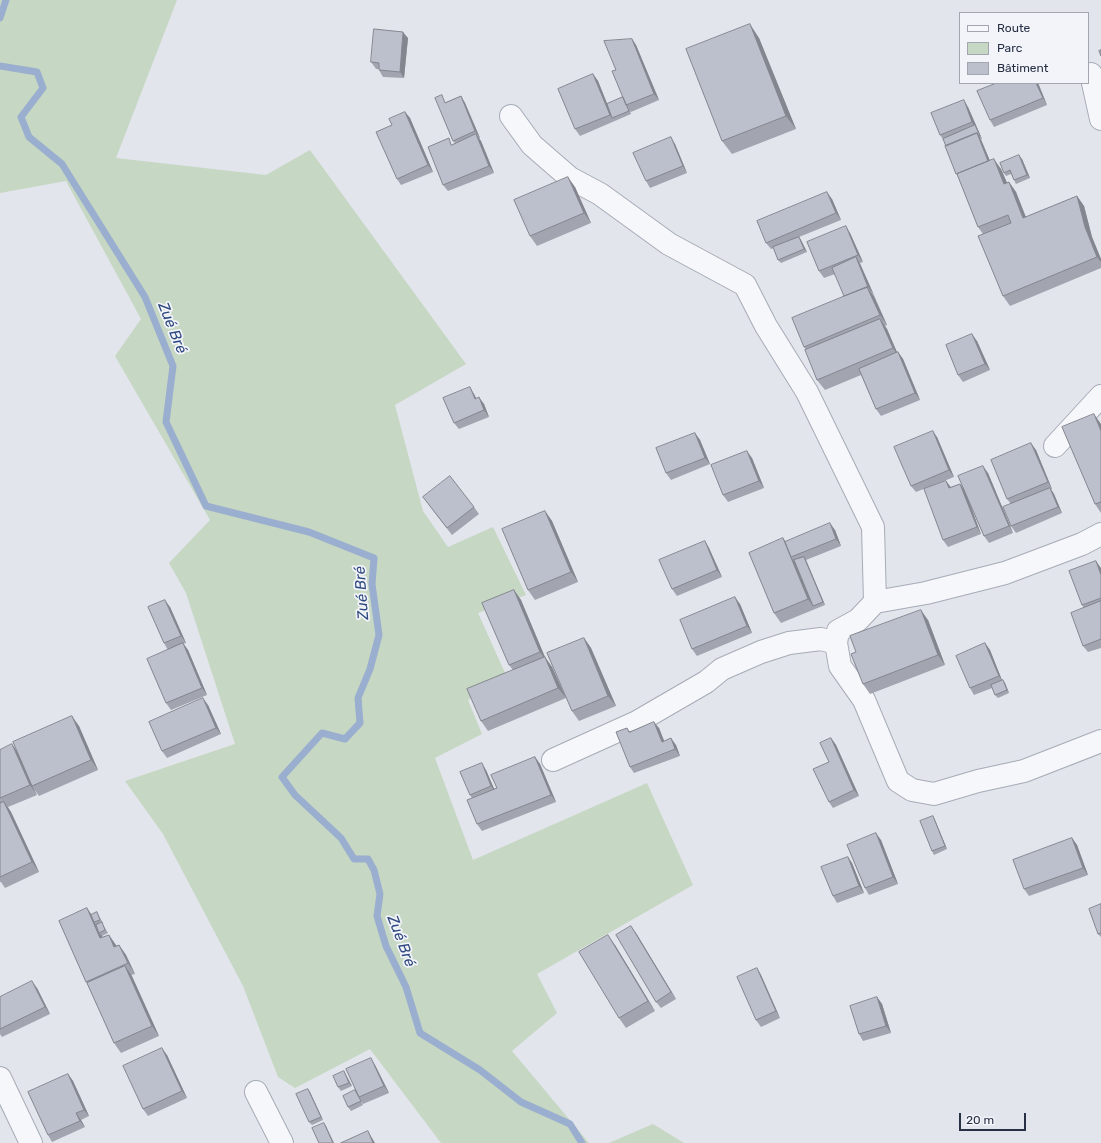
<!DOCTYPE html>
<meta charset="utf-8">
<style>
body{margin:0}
#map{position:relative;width:1101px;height:1143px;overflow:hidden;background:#e2e5ec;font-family:Rubik,sans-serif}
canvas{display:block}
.legend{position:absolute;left:959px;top:12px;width:130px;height:72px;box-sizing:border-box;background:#f2f4f9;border:1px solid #a1a6b1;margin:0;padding:5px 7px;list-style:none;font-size:12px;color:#283046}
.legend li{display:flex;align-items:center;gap:8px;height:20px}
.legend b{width:20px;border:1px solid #a1a6b1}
.scale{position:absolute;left:959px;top:1113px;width:67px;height:18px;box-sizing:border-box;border:2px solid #283046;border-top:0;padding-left:5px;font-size:12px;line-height:14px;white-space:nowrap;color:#283046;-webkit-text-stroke:3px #f2f4f9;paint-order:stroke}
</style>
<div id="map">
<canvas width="1101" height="1143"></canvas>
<ul class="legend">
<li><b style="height:5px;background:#f6f7fa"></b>Route</li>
<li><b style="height:11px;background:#c6d7c3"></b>Parc</li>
<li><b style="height:11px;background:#bcc0cc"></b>Bâtiment</li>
</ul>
<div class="scale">20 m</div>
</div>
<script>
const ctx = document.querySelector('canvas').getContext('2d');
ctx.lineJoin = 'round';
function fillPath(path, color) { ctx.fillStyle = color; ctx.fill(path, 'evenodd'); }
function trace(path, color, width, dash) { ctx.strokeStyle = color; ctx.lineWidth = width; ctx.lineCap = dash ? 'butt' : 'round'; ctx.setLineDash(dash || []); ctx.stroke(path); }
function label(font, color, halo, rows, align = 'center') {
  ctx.font = font + ' Rubik,sans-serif'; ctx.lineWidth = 3.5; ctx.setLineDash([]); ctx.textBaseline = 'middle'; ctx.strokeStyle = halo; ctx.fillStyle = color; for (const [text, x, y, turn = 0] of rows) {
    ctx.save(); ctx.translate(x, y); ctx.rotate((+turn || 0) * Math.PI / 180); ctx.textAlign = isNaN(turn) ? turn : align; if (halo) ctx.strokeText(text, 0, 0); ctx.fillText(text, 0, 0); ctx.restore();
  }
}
fillPath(new Path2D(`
 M0,0H177L116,158L266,175L310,150L466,364L395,405L423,511L448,547L493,527L526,595L478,613L506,675L468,700L482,734L435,758L473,860L647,783L693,885L537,974L557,1013L512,1051L589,1143H441L370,1049L295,1088L278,1077L243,986L163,834L125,781L235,744L186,593L169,563L210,520L115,356L141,319L66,181L0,193Z
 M653,1124L684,1143H609Z`), '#c6d7c3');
trace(new Path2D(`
 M0,18L6,0
 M0,66L37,72L43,88L21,117L29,137L62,164L145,297L173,366L166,422L206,506L309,532L374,558L372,584L379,635L370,669L358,698L360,723L345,739L322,733L282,777L295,795L341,838L354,859H368L374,870L380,894L377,916L386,946L406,987L420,1033L480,1070L521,1102L570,1124L582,1143`), '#9aaecf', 7);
const street = new Path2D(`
 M1091,74L1101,119
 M511,116L532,145L570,178L600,194L669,244L745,285L766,326L807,392L873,527L875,602
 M1055,446L1101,396
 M1101,534L1082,544L1005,573L926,593L875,602L858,620L838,631L836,643L840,666L864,700L898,781L912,790L934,794L978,781L1024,771L1101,741
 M553,760L637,722L706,682L722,669L761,652L789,643L821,639L836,643
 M0,1078L31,1143
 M256,1092L282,1143`);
trace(street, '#a6abb7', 24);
trace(street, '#f6f7fa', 22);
fillPath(new Path2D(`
 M408,38L404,78L383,77L379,70V69H376L371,62Z
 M759,38L796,129L732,154L722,141Z
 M632,39L636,45L659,100L631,112L630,111L631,114L580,136L575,129L593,74L598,81L607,104L623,97L616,70Z
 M1038,83L1047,105L994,127L990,120Z
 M461,96L465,103L480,138L479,139L481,141L494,173L448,191L443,185L453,144L455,143L453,141L446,102Z
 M968,107L982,139H981L990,161L1001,169L1007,183L1009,182L1016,192L1026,217L1077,196L1084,206L1092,237L1101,259V268L1010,306L1003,296L983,234L978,227L943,139L940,135Z
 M405,112L410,118L433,172L401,185L397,179Z
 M675,144L687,173L650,188L646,181Z
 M1022,159L1030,178L1016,184L1011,174L1006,176L1004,173Z
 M575,187L591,223L537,246L530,236Z
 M832,199L841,220L799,237L801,240L807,252L781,263L778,260L774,248L771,249L766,243Z
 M850,233L863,262L860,263L887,325L885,326L887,329L897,353L898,352L903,359L920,400L881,416L876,409L861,375L825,390L817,380L806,350L804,347L844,296L835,274L824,278L819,271Z
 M977,341L990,370L963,382L958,375Z
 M474,394L476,398L484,404L489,417L459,429L454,423Z
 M1101,424V513L1095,504Z
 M695,433L700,440L710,464L671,480L666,473Z
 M937,437L954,477L916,492L911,486Z
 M1036,450L1052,489H1051L1054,494L1062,513L1016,533L1011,526V504L1007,499Z
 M752,458L764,488L728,502L723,495Z
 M988,473L1013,533L989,543L984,536L968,499L981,534L948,547L943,540L946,481L951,487L960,484L964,489Z
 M428,504L474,507L479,514L452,535Z
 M545,511L552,521L578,582L535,600L528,590Z
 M835,530L841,546L806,560L825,605L781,623L774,613L783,538L785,542Z
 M705,541L709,548L722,577L677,596L672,589Z
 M1101,568V648L1088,652L1083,646L1084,608L1082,605Z
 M514,590L521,600L545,657L552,667L566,698L488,731L481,721L513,670L509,665Z
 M740,604L752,633L697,656L692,649Z
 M170,607L186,643L183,644L188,650L207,695L171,710L166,703L168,650L164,643Z
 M928,620L945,665L870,694L863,684L856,652Z
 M584,638L591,648L616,706L579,721L572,711Z
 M985,643L990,650L1002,680L1005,683L1009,693L998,698L995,695L992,688L974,695L970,688Z
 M208,705L221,734L167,758L162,751Z
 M79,726L98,770L39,796L34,789L37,795L8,807L11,812L39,872L5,888L1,882H0V750L17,752Z
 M627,728L629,731L659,728L664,741L676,745L680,756L634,773L630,767Z
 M831,738L836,745L859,796L833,808L829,802V762Z
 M535,757L540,764L556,802L482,831L477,824L472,798L470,795L486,770L494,789L497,788Z
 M933,816L935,820L947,849L934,855L932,851Z
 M1072,838L1077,845L1088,875L1029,896L1024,889Z
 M881,840L898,884L869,895L865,888Z
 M848,857L852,863L864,893L837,903L833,896Z
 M1101,904V937L1098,934Z
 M97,912L99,916L103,923H102L108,933L102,936V938L109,935L116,946L119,945L126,955L135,974L131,975L159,1036L121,1053L114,1043L59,921L91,915Z
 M636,933L676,999L661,1008L656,1002Z
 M615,945L655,1011L626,1028L619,1018Z
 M757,968L761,975L780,1018L761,1027L756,1020Z
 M37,988L50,1014L2,1037L0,1034V997Z
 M877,997L882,1004L891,1033L863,1041L859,1034Z
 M167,1055L187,1098L148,1116L143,1109Z
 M375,1065L389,1093L363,1104L361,1101L363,1105L351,1111L348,1107L355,1090Z
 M344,1071L346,1075L352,1086L341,1091L338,1087Z
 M68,1074L73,1081L89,1116L81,1120L85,1127L52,1142L48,1135Z
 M310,1092L323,1120L312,1125L309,1122Z`), '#a2a5af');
fillPath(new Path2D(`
 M750,24L759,38L796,129L786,116Z
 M403,32L408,38L404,78L400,72Z
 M632,39L636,45L659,100L654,94Z
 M593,74L598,81L613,118H612L610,115Z
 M1036,83H1038L1047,105L1043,98Z
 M461,96L465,103L480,138L475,131Z
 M964,100L968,107L982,139L972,122Z
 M405,112L410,118L433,172L428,165Z
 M977,133L981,140L993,168L988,161Z
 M476,134L481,141L494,173L489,166Z
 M671,137L675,144L687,173L683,166Z
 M1019,155L1022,159L1030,178L1027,175Z
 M994,159L1001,169L1012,194L1004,184Z
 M568,177L575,187L591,223L584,213Z
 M1009,182L1016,192L1030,228L1023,218Z
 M827,192L832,199L841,220L836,213Z
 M1077,196L1084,206L1092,237L1101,259V262L1097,257L1085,227Z
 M846,226L850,233L863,262L858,255Z
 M799,237L801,240L807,252L804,249Z
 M856,257L860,264L873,293L868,287Z
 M867,287L874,297L887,325L880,315Z
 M880,319L887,329L900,359L893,348Z
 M972,334L977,341L990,370L985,364Z
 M898,352L903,359L920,400L915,393Z
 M470,387L474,394L480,406L475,399Z
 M479,397L484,404L489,417L484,410Z
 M1094,414L1101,424V431Z
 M933,431L937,437L954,477L949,470Z
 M695,433L700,440L710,464L705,458Z
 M1031,443L1036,450L1052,489L1048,482Z
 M747,451L752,458L764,488L759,481Z
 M983,466L988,473L1013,533L1009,526Z
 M946,481L951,488H949Z
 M960,484L965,491L981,534L977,527Z
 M1050,488L1054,494L1062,513L1058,507Z
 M545,511L552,521L578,582L571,572Z
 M830,523L835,530L841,546L836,539Z
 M783,538L790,548L791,557L796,564L813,606L808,599Z
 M705,541L709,548L722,577L717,570Z
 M804,557L806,560L825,605L823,602Z
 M1096,561L1101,568V575Z
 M514,590L521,600L547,662L540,652Z
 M735,597L740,604L752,633L747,626Z
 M165,600L170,607L186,643L181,636Z
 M921,610L928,620L945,665L938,655Z
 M584,638L591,648L616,706L608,696Z
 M183,643L188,650L207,695L202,688Z
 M985,643L990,650L1003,683L999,676Z
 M545,657L552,667L566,698L558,688Z
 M1003,680L1005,683L1009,693L1007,690Z
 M203,698L208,705L221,734L216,728Z
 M72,716L79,726L98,770L91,760Z
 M654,722L659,728L667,748L662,742Z
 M671,738L676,745L680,756L675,749Z
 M831,738L836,745L859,796L854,790Z
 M12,744L19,754L32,786L37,795L30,785Z
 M535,757L540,764L556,802L551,795Z
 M482,763L486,770L496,793L491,786Z
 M4,802L11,812L39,872L32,862Z
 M933,816L935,820L947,849L945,846Z
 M876,833L881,840L898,884L893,877Z
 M1072,838L1077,845L1088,875L1083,868Z
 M848,857L852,863L864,893L859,886Z
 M87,908L94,918V922L97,926L99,933L102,936L107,948L100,938Z
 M631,926L636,933L676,999L671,992Z
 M109,935L116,945L121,957L114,947Z
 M608,935L615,945L655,1011L648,1001Z
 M119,945L126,955L135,974L128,963Z
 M125,966L132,976L159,1036L152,1026Z
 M757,968L761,975L780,1018L776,1011Z
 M32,981L37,988L50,1014L45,1007Z
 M877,997L882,1004L891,1033L886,1026Z
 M162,1048L167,1055L187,1098L182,1091Z
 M371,1058L375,1065L389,1093L384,1086Z
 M344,1071L346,1075L352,1086L349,1083Z
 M68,1074L73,1081L89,1116L84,1110Z
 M308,1089L310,1092L323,1120L321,1117Z
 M76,1113L81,1120L85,1127L80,1121Z
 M324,1123L326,1126L334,1143H333Z
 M368,1131L372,1138L375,1143H373Z`), '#84868f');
const building = new Path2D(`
 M750,24L786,116L722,141L686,49Z
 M374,29L403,32L400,72L379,70V63L371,62Z
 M632,39L654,94L626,105L612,71L616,70L604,41Z
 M1101,50V56L1099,51Z
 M593,74L610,115L575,129L558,89Z
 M997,83H1036L1043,98L990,120L977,91Z
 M442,95L445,103L461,96L475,131L453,141L435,98Z
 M623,97L629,111L612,118L607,104Z
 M964,100L972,122L940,135L931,113Z
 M405,112L428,165L397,179L376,132L392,125L389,119Z
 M975,125L980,136H979L977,133L946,146L943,139Z
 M977,133L988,161L956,174L945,146Z
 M476,134L489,166L443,185L428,147L449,138L451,145Z
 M671,137L683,166L646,181L633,153Z
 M1019,155L1027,175L1014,180L1010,170L1004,173L1000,163Z
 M994,159L1004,184L1009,182L1023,218L1077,196L1085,227L1097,257L1003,296L978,236L1011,223L1008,215L978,227L957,174Z
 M568,177L584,213L530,236L514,200Z
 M827,192L836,213L766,243L757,221Z
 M846,226L858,255L819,271L807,242Z
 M799,237L804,249L778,260L773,247Z
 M856,257L868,287L844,296L832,268Z
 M867,287L880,315L804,347L792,318Z
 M880,319L893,348L817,380L805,350Z
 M972,334L985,364L958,375L946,345Z
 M898,352L915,393L876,409L859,369Z
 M470,387L475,399L479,397L484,410L454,423L443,398Z
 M1094,414L1101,431V502L1095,504L1062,427Z
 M933,431L949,470L911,486L894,447Z
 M695,433L705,458L666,473L656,448Z
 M1031,443L1048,482L1007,499L991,460Z
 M747,451L759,481L723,495L711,465Z
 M983,466L1009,526L984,536L958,476Z
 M450,476L474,507L447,528L423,497Z
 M946,481L949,488L960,484L977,527L943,540L924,489Z
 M1050,488L1058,507L1011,526L1003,507Z
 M545,511L571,572L528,590L502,529Z
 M830,523L836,539L791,557L785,542Z
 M783,538L808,599L774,613L749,553Z
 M705,541L717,570L672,589L659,560Z
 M804,557L823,602L813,606L794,560Z
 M1096,561L1101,575V598L1082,605L1069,571Z
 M514,590L540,652L509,665L482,603Z
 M735,597L747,626L692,649L680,620Z
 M165,600L181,636L164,643L148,607Z
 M1101,601V639L1083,646L1071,613Z
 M921,610L938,655L863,684L851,654L856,652L850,636Z
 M584,638L608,696L572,711L547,653Z
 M183,643L202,688L166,703L147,659Z
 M985,643L999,676L970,688L956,656Z
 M545,657L558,688L481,721L467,689Z
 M1003,680L1007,690L995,695L991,685Z
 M203,698L216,728L162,751L149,722Z
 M72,716L91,760L32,786L13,742Z
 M654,722L662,742L671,738L675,749L630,767L616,732L627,728L629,732Z
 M831,738L854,790L829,802L813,769L829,762L820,743Z
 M12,744L30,785L0,798V750Z
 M535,757L551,795L477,824L467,800L497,788L491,775Z
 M482,763L491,786L470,795L460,772Z
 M4,802L32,862L0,877V803Z
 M933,816L945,846L932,851L920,821Z
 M876,833L893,877L865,888L847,845Z
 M1072,838L1083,868L1024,889L1013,860Z
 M848,857L859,886L833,896L821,867Z
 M1101,904V933L1098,934L1089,909Z
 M87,908L100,938L109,935L114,947L119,945L128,963L86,982L59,921Z
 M97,912L100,920L94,922L91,915Z
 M102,922L105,930L99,933L96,925Z
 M631,926L671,992L656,1002L616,935Z
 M608,935L648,1001L619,1018L579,952Z
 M125,966L152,1026L114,1043L87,983Z
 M757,968L776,1011L756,1020L737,977Z
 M32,981L45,1007L0,1029V997Z
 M877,997L886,1026L859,1034L850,1006Z
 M162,1048L182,1091L143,1109L123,1066Z
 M371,1058L384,1086L359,1097L346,1069Z
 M344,1071L349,1083L338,1087L333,1076Z
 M68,1074L84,1110L76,1113L80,1121L48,1135L28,1092Z
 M308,1089L321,1117L309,1122L296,1094Z
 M355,1090L361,1101L348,1107L343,1096Z
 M324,1123L333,1143H319L312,1128Z
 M368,1131L373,1143H341Z`);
fillPath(building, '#bcc0cc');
trace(building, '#84868f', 1);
label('italic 15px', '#2e497f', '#f2f4f9', [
 ["Zué Bré",172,328,68],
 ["Zué Bré",362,593,-94],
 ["Zué Bré",401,941,69]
]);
</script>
